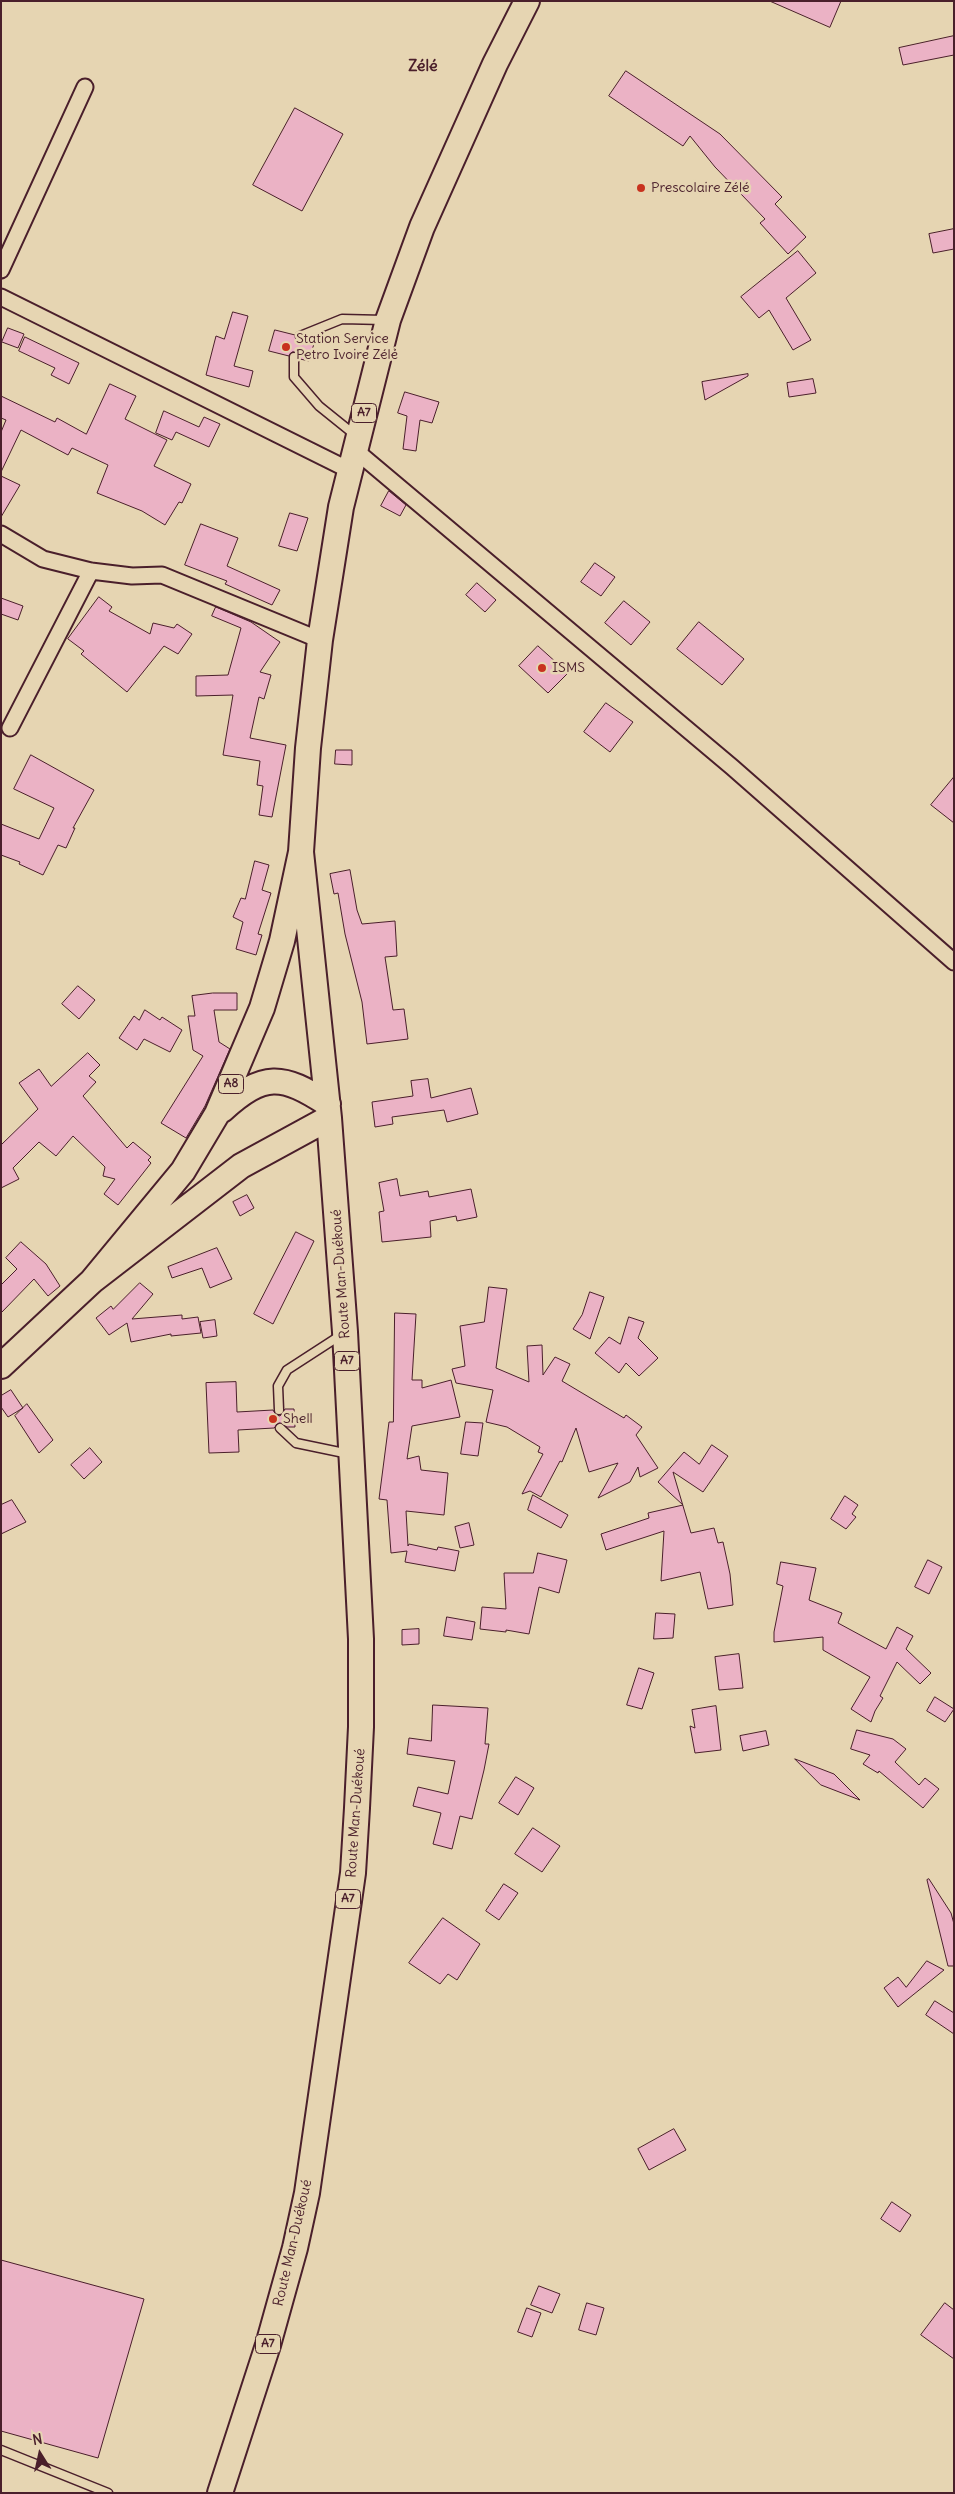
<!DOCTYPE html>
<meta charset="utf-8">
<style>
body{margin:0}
#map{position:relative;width:955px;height:2494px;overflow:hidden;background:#e6d5b2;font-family:Delius,sans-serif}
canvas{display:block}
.frame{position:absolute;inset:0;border:2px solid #4a1f2b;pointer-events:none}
.north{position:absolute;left:15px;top:2429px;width:50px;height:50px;-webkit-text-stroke:4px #e6d5b2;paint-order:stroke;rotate:350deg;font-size:14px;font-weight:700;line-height:20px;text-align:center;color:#4a1f2b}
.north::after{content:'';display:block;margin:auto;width:18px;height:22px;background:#4a1f2b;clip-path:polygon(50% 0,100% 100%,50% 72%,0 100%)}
</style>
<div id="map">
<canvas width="955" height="2494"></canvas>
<div class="frame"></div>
<div class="north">N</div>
</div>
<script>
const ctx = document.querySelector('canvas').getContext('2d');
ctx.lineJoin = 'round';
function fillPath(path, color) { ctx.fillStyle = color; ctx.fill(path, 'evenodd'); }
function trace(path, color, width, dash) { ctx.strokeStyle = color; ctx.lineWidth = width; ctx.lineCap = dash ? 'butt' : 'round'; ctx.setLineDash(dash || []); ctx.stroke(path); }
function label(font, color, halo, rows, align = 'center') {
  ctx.font = font + ' Delius,sans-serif'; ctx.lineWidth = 5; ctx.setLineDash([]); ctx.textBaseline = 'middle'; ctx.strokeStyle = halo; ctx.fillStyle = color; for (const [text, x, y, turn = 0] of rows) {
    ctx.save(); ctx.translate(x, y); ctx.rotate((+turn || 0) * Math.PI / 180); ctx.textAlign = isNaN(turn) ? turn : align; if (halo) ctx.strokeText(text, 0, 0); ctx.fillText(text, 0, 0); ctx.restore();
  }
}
const building = new Path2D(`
 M770,1H841L830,27Z
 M954,36V55L903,65L899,48Z
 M626,71L720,134L782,197L775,204L806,237L788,254L760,223L765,219L715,167L690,136L683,146L609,96Z
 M295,108L343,134L302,211L253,185Z
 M954,229V249L933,253L929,234Z
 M798,251L816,273L786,298L811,340L793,350L769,310L759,318L741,297Z
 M233,312L248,316L234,366L253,371L249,387L206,375L216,336L224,339Z
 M8,328L24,334L18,348L2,342Z
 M275,330L295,335L299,341L308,339L315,340L309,361L300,359L296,352H292L289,356L269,351Z
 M25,337L79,363L69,384L51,375L55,368L19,351Z
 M748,374V376L705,400L702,382Z
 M813,379L816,393L789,397L787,383Z
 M110,384L136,396L125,419L167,440L154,466L191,484L182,503L179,502L165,525L142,511L97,493L108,465L72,448L68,455L21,430L1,472V432L6,420L1,418V396L55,422L57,418L86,434Z
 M405,392L439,402L432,423L420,420L416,451L403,449L407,416L398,413Z
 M164,411L199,427L204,417L220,424L209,447L176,432L172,440L156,433Z
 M1,476L20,485L1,517Z
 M389,491L406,505L400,516L381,506Z
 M290,513L308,518L297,551L279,546Z
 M201,524L238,538L227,566L280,590L272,605L225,584L227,581L185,565Z
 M595,563L615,577L601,596L581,582Z
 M477,583L496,600L485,612L466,595Z
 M99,597L112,607L109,611L150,634L153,623L174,628L177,624L192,634L178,654L164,646L127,692L81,654L84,651L68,639Z
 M1,598L23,606L18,620L1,614Z
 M624,601L650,622L631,645L605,623Z
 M216,607L251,622L280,642L260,672L271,675L264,699L259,697L250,738L286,745L272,817L259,815L263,786L257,785L260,761L223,755L233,695L196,696V676L228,675L241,628L212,616Z
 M699,622L744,659L722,685L677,649Z
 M538,646L568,673L548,693L519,666Z
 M606,703L633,722L610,752L584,732Z
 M336,750H352V765L335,764Z
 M31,755L94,790L73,828H75L66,848L58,845L43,875L19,864L20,862L1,855V824L39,839L54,808L14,789Z
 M954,777V823L931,805Z
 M255,861L269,865L262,890L271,893L258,934L262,935L256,955L236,949L243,922L233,917L241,898L245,899Z
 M350,870L357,910L362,924L395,921L397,956L385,957L393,1010L404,1009L408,1039L367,1044L362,1002L345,934L338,893L334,894L330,874Z
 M78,986L95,1000L79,1019L62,1004Z
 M213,993H237V1010H214L219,1042L230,1049L205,1106L186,1138L161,1123L203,1056L193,1050L188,1016H195L192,996Z
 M145,1010L160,1020L162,1017L182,1030L170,1052L144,1039L137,1050L119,1038L134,1016L139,1020Z
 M88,1053L100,1065L89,1076L96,1082L83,1096L127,1148L133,1142L151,1157L148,1160L151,1163L118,1205L104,1194L115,1179L103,1176L105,1167L73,1136L56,1156L39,1142L13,1168L19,1179L1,1188V1145L38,1109L19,1083L39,1069L51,1086Z
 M428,1079L431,1098L471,1088L478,1114L447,1122L444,1110L392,1117L393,1124L375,1127L372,1102L413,1096L411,1081Z
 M397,1179L400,1196L428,1191L429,1197L471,1189L477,1217L457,1221L456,1216L430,1221L431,1237L382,1242L379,1212L384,1211L379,1183Z
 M247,1195L254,1208L240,1216L233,1202Z
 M296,1232L314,1241L273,1324L254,1314Z
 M21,1242L46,1264L60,1286L48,1296L34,1279L1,1313V1285L17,1269L6,1258Z
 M217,1248L232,1279L210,1288L202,1268L172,1278L168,1267Z
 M140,1283L153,1294L132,1319L182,1315V1319L198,1317L201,1333L171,1336V1334L131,1342L127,1323L109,1335L96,1318L111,1306L113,1309Z
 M489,1287L507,1289L496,1368L529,1382L527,1346L542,1345L543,1375L555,1357L570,1364L562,1381L624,1418L626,1415L642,1427L636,1435L658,1468L640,1477L638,1467L630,1482L598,1498L618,1463L589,1472L576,1428L562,1462L560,1461L541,1497L530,1491L522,1494L543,1454L538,1452L540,1447L507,1427L486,1422L493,1390L456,1383L452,1369L465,1366L460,1326L484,1322Z
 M590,1292L604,1297L590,1339L573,1329L582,1315Z
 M395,1313L416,1314L412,1380H422V1388L451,1380L460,1417L412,1426L407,1459L419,1456L421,1470L448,1473L444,1515L406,1511L408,1546L409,1544L437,1550L438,1547L459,1551L455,1571L405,1562L407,1551L391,1553L387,1500L379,1499L389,1422H393Z
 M629,1317L644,1322L638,1338L658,1358L639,1376L626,1363L619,1373L595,1353L609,1337L620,1344Z
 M215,1320L217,1336L203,1338L200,1322Z
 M236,1382L237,1412L273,1410L276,1415L280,1416L285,1409H294L295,1427H287L279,1423L274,1428L238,1430L239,1452L209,1453L206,1383Z
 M11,1390L23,1408L8,1417L1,1407V1396Z
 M27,1404L53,1440L39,1453L15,1416Z
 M466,1422L483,1423L478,1456L461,1454Z
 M712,1445L728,1456L703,1492L673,1472L691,1533L714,1528L718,1543L723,1542L730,1574L733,1605L708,1609L700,1572L661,1581L664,1531L606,1550L601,1534L649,1518L648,1513L683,1505L658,1482L684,1452L699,1464Z
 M90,1448L102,1462L84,1479L71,1465Z
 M533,1495L568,1515L561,1528L528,1510Z
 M845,1496L858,1505L852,1514L856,1517L846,1529L831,1519Z
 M12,1500L26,1522L1,1534V1505Z
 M469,1523L474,1545L460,1548L455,1527Z
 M538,1553L567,1560L559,1593L539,1587L529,1634L506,1630V1632L480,1629L482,1607L506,1609L504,1573H533Z
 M928,1560L942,1567L929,1594L915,1587Z
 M781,1562L816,1568L809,1600L842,1613L838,1623L886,1649L897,1627L913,1636L906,1649L931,1673L920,1684L897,1662L880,1696L883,1698L875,1711L871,1722L851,1709L870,1677L823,1650V1637L774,1642V1632L783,1586L777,1584Z
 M656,1613L675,1614L673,1638L654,1639Z
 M447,1617L475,1622L472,1640L444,1636Z
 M419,1629V1644L402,1645V1630Z
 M739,1654L743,1688L719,1690L715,1657Z
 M639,1668L654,1673L642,1709L627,1705Z
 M935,1697L954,1709L945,1722L927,1711Z
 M433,1705L488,1708L485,1744H489L484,1770L472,1819L460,1816L452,1849L433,1844L441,1813L413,1806L418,1787L448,1794L455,1761L407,1754L409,1738L431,1741Z
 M716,1706L721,1750L695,1753L690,1726L695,1728L692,1710Z
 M857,1730L893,1739L906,1749L895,1762L919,1785L925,1778L939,1789L923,1808L879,1771L878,1773L863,1764L870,1755L851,1749Z
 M766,1731L769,1745L743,1751L740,1736Z
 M795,1759L834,1774L860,1800L821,1785Z
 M516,1777L534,1788L518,1815L499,1803Z
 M533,1828L560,1846L542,1872L515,1854Z
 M929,1879L951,1913L954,1924V1966H948L927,1880Z
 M504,1884L518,1893L499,1920L486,1911Z
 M443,1918L480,1944L457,1980L448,1974L440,1984L409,1963Z
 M927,1961L944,1970L898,2007L884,1988L898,1977L906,1987Z
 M935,2001L954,2013V2034L926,2015Z
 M674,2129L686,2150L649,2170L638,2149Z
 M892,2202L911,2215L900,2232L881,2219Z
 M1,2260L144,2299L98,2458L1,2431Z
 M539,2286L560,2294L552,2313L531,2305Z
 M587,2303L604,2308L596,2335L579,2330Z
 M945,2303L954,2310V2359L921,2335Z
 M527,2308L541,2313L532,2337L518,2332Z`);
fillPath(building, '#ebb2c5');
trace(building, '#4a1f2b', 1);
const service = new Path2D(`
 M300,336L342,319L384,320
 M294,357V377L319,406L355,435
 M279,1410L278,1386L287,1370L341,1335
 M280,1428L296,1443L349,1454
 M1,2450L108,2493`);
const minor = new Path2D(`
 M1,270L85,87
 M1,297L349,470
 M355,450L732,767L954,962
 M1,534L43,559L91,571L132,576L162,575L320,640
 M10,728L91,571`);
const primary = new Path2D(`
 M222,1110C264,1072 282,1074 328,1104
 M92,1281L183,1171L217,1114L262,1008L282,941L301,852L308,748L320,640L341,507L388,320L422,227L495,64L527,1
 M1,1366L92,1281L241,1166L329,1118
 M220,2493L268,2345L295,2248L307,2193L353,1873L357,1808L361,1727V1639L345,1332L329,1118L301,852`);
trace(service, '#4a1f2b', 11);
trace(minor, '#4a1f2b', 19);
trace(primary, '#4a1f2b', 28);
trace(service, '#e6d5b2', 8);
trace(minor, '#e6d5b2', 15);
trace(primary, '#e6d5b2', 24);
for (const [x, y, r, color] of [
 [641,188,5,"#c8321e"],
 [286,347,5,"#c8321e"],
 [542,668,5,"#c8321e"],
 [273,1419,5,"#c8321e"]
]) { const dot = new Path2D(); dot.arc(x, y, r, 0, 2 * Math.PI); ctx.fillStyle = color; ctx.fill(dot); trace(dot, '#e6d5b2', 2); }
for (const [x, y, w] of [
 [364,413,25],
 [231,1084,25],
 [347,1361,25],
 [348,1899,25],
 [268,2344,25]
]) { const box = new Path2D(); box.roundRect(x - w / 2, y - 9.5, w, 19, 4); ctx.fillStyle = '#e6d5b2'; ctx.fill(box); trace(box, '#4a1f2b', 1); }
label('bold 12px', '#4a1f2b', null, [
 ["A7",364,413],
 ["A8",231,1084],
 ["A7",347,1361],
 ["A7",348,1899],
 ["A7",268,2344]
]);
label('14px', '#4a1f2b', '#e6d5b2', [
 ["Prescolaire Zélé",651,188],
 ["Station Service",296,339],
 ["Petro Ivoire Zélé",296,355],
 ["ISMS",552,668],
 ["Shell",283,1419]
], 'left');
label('14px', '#4a1f2b', '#e6d5b2', [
 ["Route Man-Duékoué",341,1274,-94],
 ["Route Man-Duékoué",356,1813,-86],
 ["Route Man-Duékoué",293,2243,-77]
]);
label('bold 16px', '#4a1f2b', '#e6d5b2', [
 ["Zélé",423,66]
]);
</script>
